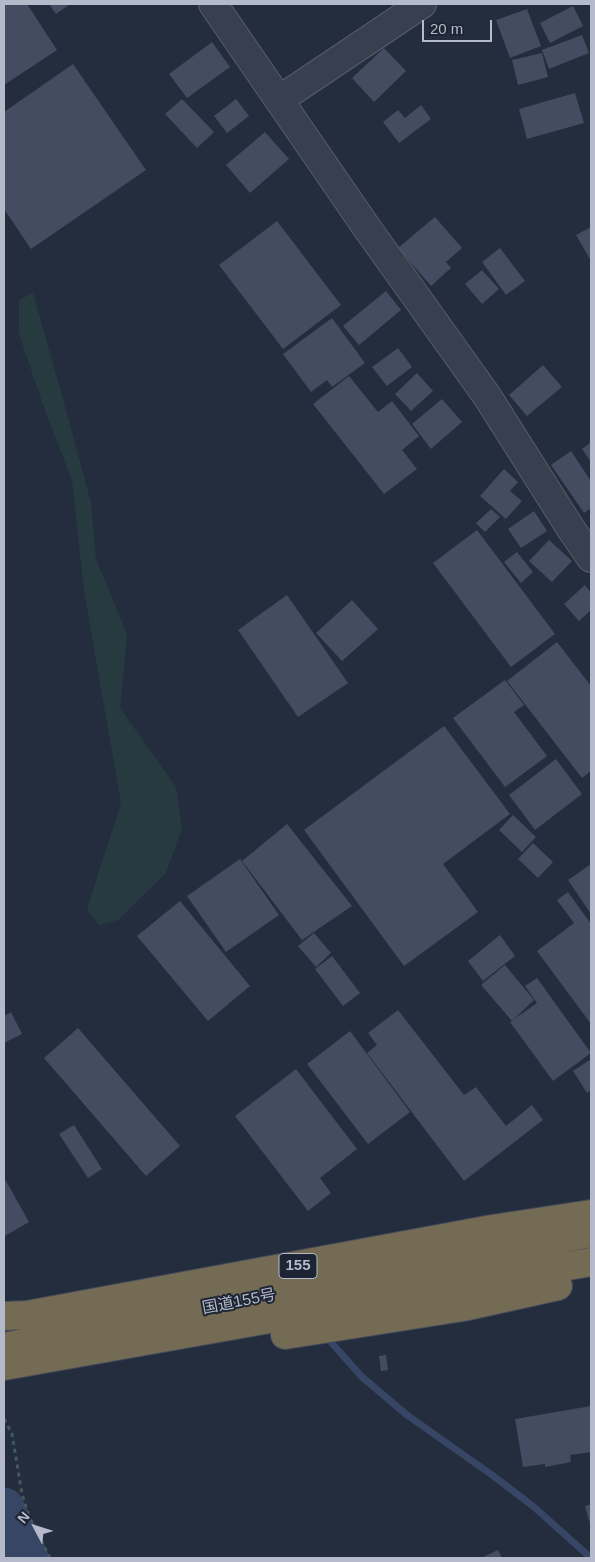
<!DOCTYPE html>
<meta charset="utf-8">
<style>
body{margin:0}
#map{position:relative;width:595px;height:1562px;overflow:hidden;background:#242d3e;font-family:Arial,sans-serif}
canvas{display:block}
.frame{position:absolute;inset:0;border:5px solid #b4bac9;pointer-events:none}
.north{position:absolute;left:10px;top:1502px;width:50px;height:50px;-webkit-text-stroke:4px #1d2433;paint-order:stroke;rotate:310deg;font-size:14px;font-weight:700;line-height:20px;text-align:center;color:#b4bac9}
.north::after{content:'';display:block;margin:auto;width:18px;height:22px;background:#b4bac9;clip-path:polygon(50% 0,100% 100%,50% 72%,0 100%)}
.scale{position:absolute;left:422px;top:20px;width:70px;height:22px;box-sizing:border-box;border:2px solid #b4bac9;border-top:0;padding-left:6px;font-size:15px;line-height:18px;white-space:nowrap;color:#b4bac9;-webkit-text-stroke:4px #1d2433;paint-order:stroke}
</style>
<div id="map">
<canvas width="595" height="1562"></canvas>
<div class="frame"></div>
<div class="north">N</div>
<div class="scale">20 m</div>
</div>
<script>
const ctx = document.querySelector('canvas').getContext('2d');
ctx.lineJoin = 'round';
function fillPath(path, color) { ctx.fillStyle = color; ctx.fill(path, 'evenodd'); }
function trace(path, color, width, dash) { ctx.strokeStyle = color; ctx.lineWidth = width; ctx.lineCap = dash ? 'butt' : 'round'; ctx.setLineDash(dash || []); ctx.stroke(path); }
function label(font, color, halo, rows, align = 'center') {
  ctx.font = font + ' Arial,"Noto Sans JP",sans-serif'; ctx.lineWidth = 4; ctx.setLineDash([]); ctx.textBaseline = 'middle'; ctx.strokeStyle = halo; ctx.fillStyle = color; for (const [text, x, y, turn = 0] of rows) {
    ctx.save(); ctx.translate(x, y); ctx.rotate((+turn || 0) * Math.PI / 180); ctx.textAlign = isNaN(turn) ? turn : align; if (halo) ctx.strokeText(text, 0, 0); ctx.fillText(text, 0, 0); ctx.restore();
  }
}
fillPath(new Path2D(`
 M33,293L65,406L91,503L96,559L127,634L120,708L176,787L182,828L166,873L118,920L99,925L87,909L121,803L84,591L72,481L42,402L19,334V300Z`), '#263a3f');
trace(new Path2D(`
 M329,1340L362,1377L407,1415L492,1475L534,1507L591,1558`), '#384665', 7);
trace(new Path2D(`
 M4,1508L28,1558`), '#384665', 41);
fillPath(new Path2D(`
 M4,4H27L57,50L4,85Z
 M49,4H70L56,14Z
 M573,6L583,26L550,43L540,23Z
 M527,9L541,46L510,58L496,20Z
 M582,35L589,53L549,69L542,50Z
 M212,42L230,67L187,98L169,74Z
 M384,48L406,71L374,102L352,78Z
 M542,53L548,77L518,85L512,60Z
 M73,64L146,170L31,249L4,209V112Z
 M575,93L584,123L527,139L519,109Z
 M182,99L214,132L197,148L165,114Z
 M236,99L249,116L227,133L214,116Z
 M421,105L431,119L399,143L383,122L398,110L405,118Z
 M265,132L289,159L250,193L226,165Z
 M435,217L462,248L446,262L451,268L431,286L398,248Z
 M277,221L341,305L283,349L219,265Z
 M591,227V261L576,235Z
 M500,248L525,281L506,295L482,262Z
 M482,270L499,289L482,304L465,284Z
 M386,291L401,310L359,345L343,326Z
 M332,318L365,363L332,387L327,380L311,392L283,354Z
 M398,348L412,367L387,386L372,367Z
 M543,365L562,387L527,416L509,395Z
 M417,373L433,391L411,411L395,394Z
 M349,376L378,412L392,401L419,436L402,450L417,469L384,494L313,404Z
 M442,399L462,422L431,449L412,424Z
 M591,442V462L582,449Z
 M571,451L591,481V508L584,513L551,465Z
 M504,469L518,482L510,491L522,501L506,519L480,496Z
 M491,509L500,517L485,532L476,523Z
 M534,511L547,531L521,548L508,529Z
 M477,530L555,634L511,667L433,563Z
 M549,540L572,561L552,582L529,561Z
 M517,552L533,572L521,583L504,562Z
 M585,585L591,593V610L579,621L564,604Z
 M287,595L348,683L298,717L238,630Z
 M352,600L378,629L342,661L316,633Z
 M557,642L591,686V771L582,778L507,681Z
 M505,680L524,705L514,712L547,756L505,787L453,718Z
 M444,726L510,814L443,864L478,912L404,966L304,830Z
 M556,759L582,794L535,830L509,795Z
 M513,815L536,837L522,852L499,830Z
 M287,824L352,906L302,940L242,861Z
 M533,843L553,862L538,878L518,859Z
 M240,859L279,915L226,952L187,896Z
 M591,864V914L568,880Z
 M568,892L591,924V1024L537,951L574,923L557,900Z
 M180,901L250,986L208,1021L137,936Z
 M314,933L331,953L316,967L298,946Z
 M500,935L515,956L483,981L468,961Z
 M332,956L360,993L343,1006L315,969Z
 M505,965L534,1000L512,1021L481,985Z
 M537,978L591,1053L553,1081L510,1022L537,1003L525,986Z
 M398,1010L464,1095L476,1087L506,1126L532,1105L543,1120L464,1181L367,1053L377,1045L368,1033Z
 M11,1012L22,1034L4,1043V1016Z
 M78,1028L180,1146L146,1176L44,1058Z
 M350,1031L410,1112L368,1144L307,1064Z
 M591,1059V1090L587,1093L573,1071Z
 M296,1069L357,1149L320,1178L331,1193L308,1211L235,1116Z
 M74,1125L102,1169L88,1178L59,1134Z
 M6,1181L29,1222L5,1236L4,1233V1182Z
 M386,1355L388,1370L381,1371L379,1356Z
 M591,1406V1452L570,1455L571,1462L545,1467V1464L523,1467L515,1419Z
 M591,1504V1523L590,1524L585,1506Z
 M498,1550L502,1558H481Z`), '#434c60');
const minor = new Path2D(`
 M213,4L367,228L487,396L571,529L591,558
 M279,100L422,4`);
const highway = new Path2D(`
 M4,1316L27,1315L492,1229L591,1214
 M285,1335L463,1307L558,1286
 M4,1347L591,1233
 M4,1366L591,1262`);
trace(minor, '#565d6c', 30);
trace(highway, '#434a59', 30);
trace(new Path2D(`
 M4,1419L12,1434L22,1494L29,1516L50,1558`), '#44575c', 3, [4, 4]);
trace(minor, '#383f4e', 28);
trace(highway, '#746b55', 28);
for (const [x, y, w] of [
 [298,1266,38]
]) { const box = new Path2D(); box.roundRect(x - w / 2, y - 12.5, w, 25, 4); ctx.fillStyle = '#1d2433'; ctx.fill(box); trace(box, '#b4bac9', 1); }
label('bold 15px', '#b4bac9', null, [
 ["155",298,1266]
]);
label('16px', '#b4bac9', '#1d2433', [
 ["国道155号",239,1302,-11]
]);
</script>
